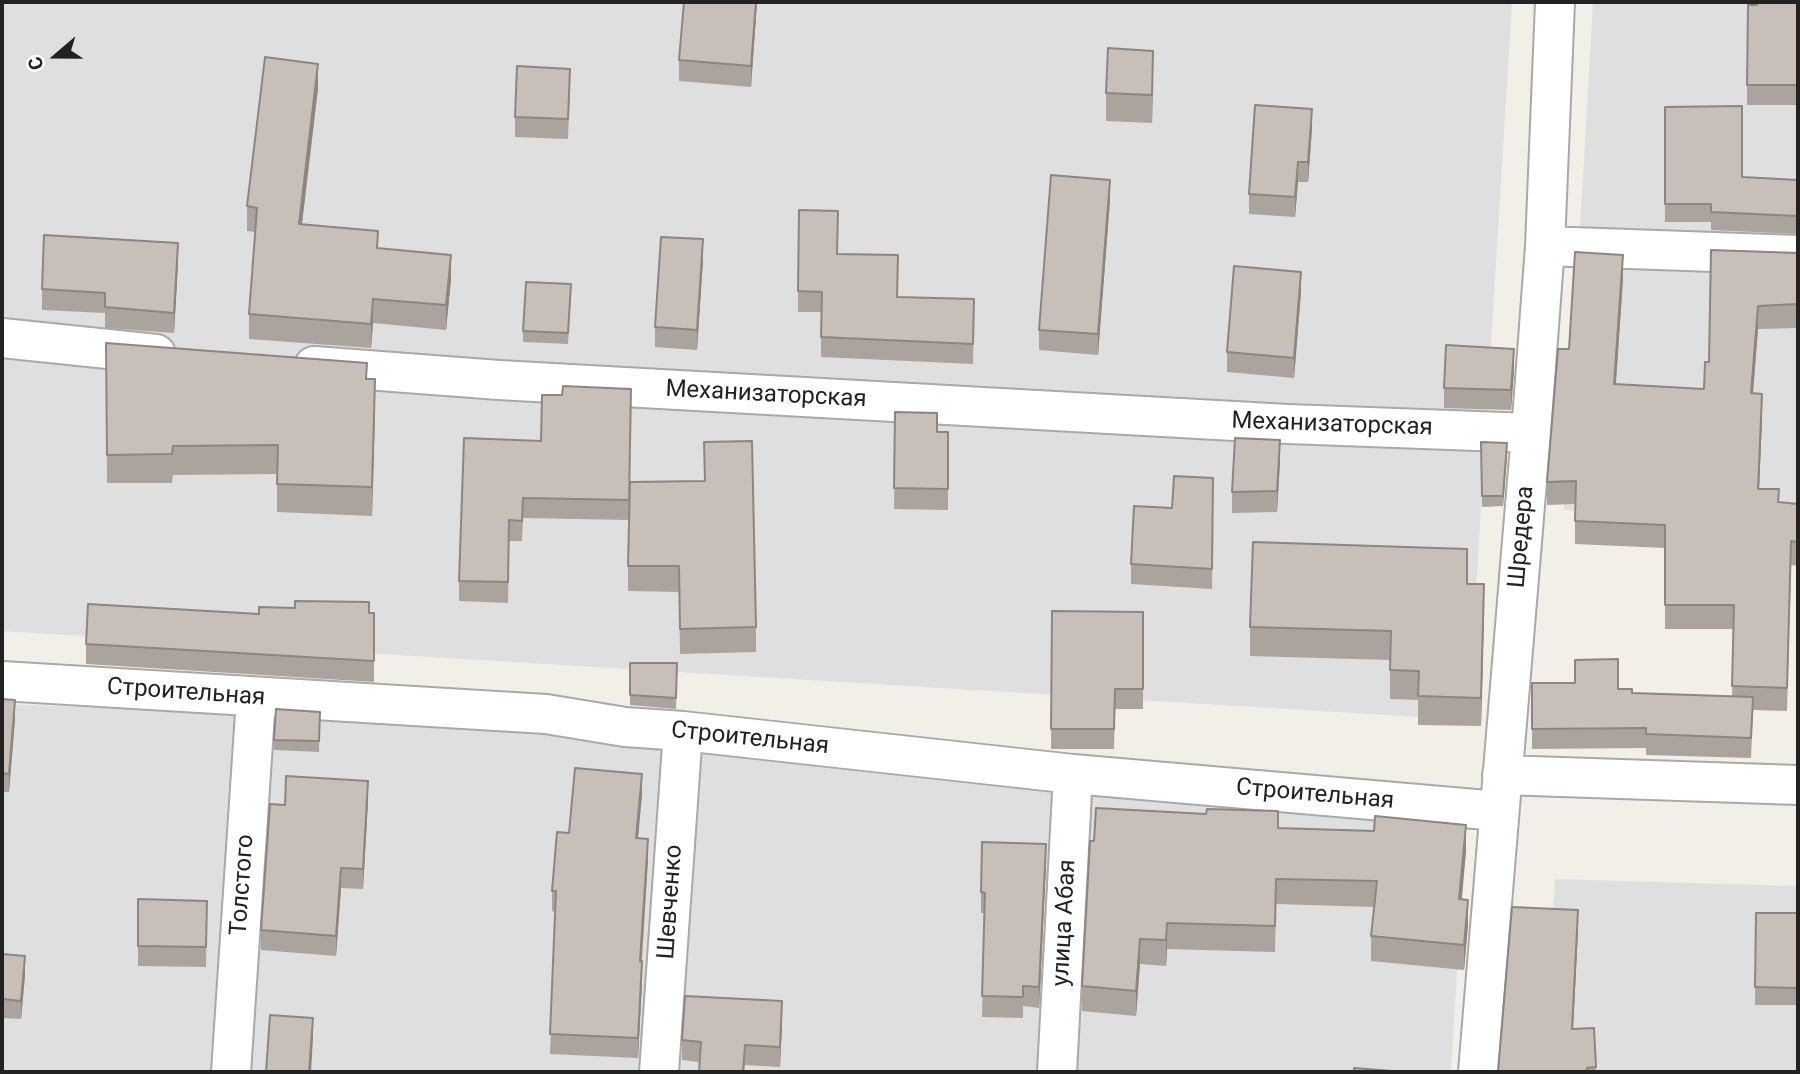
<!DOCTYPE html>
<meta charset="utf-8">
<style>
body{margin:0}
#map{position:relative;width:1800px;height:1074px;overflow:hidden;background:#f2efe9;font-family:Roboto,sans-serif}
canvas{display:block}
.frame{position:absolute;inset:0;border:4px solid #222;pointer-events:none}
.north{position:absolute;left:21px;top:21px;width:70px;height:70px;-webkit-text-stroke:5px #fff;paint-order:stroke;rotate:250deg;font-size:19px;font-weight:700;line-height:28px;text-align:center;color:#222}
.north::after{content:'';display:block;margin:auto;width:24px;height:32px;background:#222;clip-path:polygon(50% 0,100% 100%,50% 72%,0 100%)}
</style>
<div id="map">
<canvas width="1800" height="1074"></canvas>
<div class="frame"></div>
<div class="north">С</div>
</div>
<script>
const ctx = document.querySelector('canvas').getContext('2d');
ctx.lineJoin = 'round';
function fillPath(path, color) { ctx.fillStyle = color; ctx.fill(path, 'evenodd'); }
function trace(path, color, width, dash) { ctx.strokeStyle = color; ctx.lineWidth = width; ctx.lineCap = dash ? 'butt' : 'round'; ctx.setLineDash(dash || []); ctx.stroke(path); }
function label(font, color, halo, rows, align = 'center') {
  ctx.font = font + ' Roboto,sans-serif'; ctx.lineWidth = 6; ctx.setLineDash([]); ctx.textBaseline = 'middle'; ctx.strokeStyle = halo; ctx.fillStyle = color; for (const [text, x, y, turn = 0] of rows) {
    ctx.save(); ctx.translate(x, y); ctx.rotate((+turn || 0) * Math.PI / 180); ctx.textAlign = isNaN(turn) ? turn : align; if (halo) ctx.strokeText(text, 0, 0); ctx.fillText(text, 0, 0); ctx.restore();
  }
}
fillPath(new Path2D(`
 M2,2H1512L1468,720L2,631Z
 M1593,2H1798V529L1564,510Z
 M2,704L683,731L1468,791L1451,1072H2Z
 M1555,879L1798,886V1072H1543Z`), '#e0dfdf');
const street = new Path2D(`
 M1545,246L1798,255
 M2,338L156,354
 M314,366L499,380L1288,424L1531,433
 M2,681L546,714L625,727L683,731L1073,774L1498,811
 M1502,775L1798,785
 M231,1072L256,698
 M659,1072L683,731
 M1057,1072L1073,774
 M1478,1072L1531,433L1545,246L1555,2`);
trace(street, '#a9a9a9', 42);
trace(street, '#fff', 38);
fillPath(new Path2D(`
 M757,2L751,87L679,81V60Z
 M1798,2V105H1747V85L1757,5Z
 M1153,79L1152,123L1106,121V93Z
 M318,88L302,224L378,248L451,279L446,330L373,323L371,348L249,339V314L256,232L247,231V206Z
 M570,89L568,139L515,137V117Z
 M1665,107L1742,177L1798,180V234L1711,230V222H1665Z
 M1312,129L1308,182H1298L1295,217L1249,214V194Z
 M1110,200L1098,355L1039,350V330Z
 M1798,253V328L1758,329L1753,393L1762,418L1759,489L1778,502L1798,504V566L1791,565L1787,711L1753,710L1751,758L1646,755V748L1532,749V683L1618,689L1632,693L1732,696L1734,629H1665V548L1575,544V504L1547,505V482L1569,349L1623,279L1616,384L1704,389L1709,362Z
 M837,254L898,297L974,320L973,364L821,357V312H798V291Z
 M703,260L697,350L655,347V327Z
 M178,263L174,333L105,328V313L42,310V289Z
 M1301,292L1294,378L1227,372V352Z
 M571,294L568,344L523,342V331Z
 M106,343L367,379L375,408L372,516L277,512V474L173,475L172,483H107Z
 M1514,370L1511,410L1444,408V388Z
 M631,389L629,520L523,518L522,541H509L508,603L459,601V581L541,441L562,395Z
 M895,412L937,432H948V510L894,509Z
 M704,442L756,627V652L680,654L679,592L628,591V566L704,481Z
 M1481,442L1507,454L1503,506L1482,507Z
 M1280,461L1277,512L1232,513V492Z
 M1213,478L1212,589L1131,584V564L1172,508Z
 M1467,584L1484,612L1481,726L1418,725V700L1390,699V660L1250,656V627Z
 M1052,611L1143,612V709H1115L1114,749H1051Z
 M374,613V682L86,664V644L259,614Z
 M630,663H677L676,709L630,705Z
 M2,699L15,719L9,792H2Z
 M320,712L319,752L274,750V740Z
 M642,794L638,838L648,859L642,961V981L638,1058L550,1054L555,912L552,911V891L569,833Z
 M368,801L363,889L341,888L336,956L261,950V930L285,805Z
 M1278,828L1466,851L1462,899L1468,925L1464,970L1371,961V936L1374,907L1276,904L1275,952L1167,949L1166,966L1140,964L1136,1016L1082,1011V986Z
 M1046,864L1039,1008L1023,1006V1018L982,1017L984,913H981V892Z
 M138,899L207,901L206,967L138,966Z
 M1756,913H1798V1005H1755Z
 M1578,930L1573,1029L1594,1028L1596,1072H1498Z
 M2,954L25,975L21,1019L2,1018Z
 M782,1021L780,1067L745,1065L744,1072H699V1062L682,1060V1040Z`), '#aba49e');
fillPath(new Path2D(`
 M756,2H757L751,87V66Z
 M1153,51V79L1152,123V95Z
 M318,64V88L299,248V224Z
 M1312,109V129L1308,182V162Z
 M1298,162V182L1295,217V197Z
 M1110,180V200L1098,355V334Z
 M703,239V260L697,350V330Z
 M178,243V263L174,333V313Z
 M451,255V279L446,330V305Z
 M1623,255V279L1614,408V384Z
 M1301,272V292L1294,378V358Z
 M373,299V323L371,348V324Z
 M1758,306V329L1751,417V393Z
 M1514,349V370L1511,410V390Z
 M375,379V408L372,516V487Z
 M1762,394V418L1758,512V489Z
 M1280,440V461L1277,512V491Z
 M1507,443V454L1503,506V496Z
 M1484,584V612L1481,726V698Z
 M15,700V719L9,792V774Z
 M642,774V794L636,859V838Z
 M368,781V801L363,889V869Z
 M1466,825V851L1459,924V899Z
 M648,839V859L640,981V961Z
 M1046,844V864L1039,1008V987Z
 M341,868V888L336,956V936Z
 M1468,900V925L1464,970V945Z
 M1578,910V930L1572,1048V1029Z
 M1167,923V949L1166,966V940Z
 M1140,939V964L1136,1016V991Z
 M25,956V975L21,1019V1001Z
 M642,961V981L638,1058V1038Z
 M782,1001V1021L780,1067V1047Z
 M313,1018V1038L311,1072H309Z`), '#8b8681');
const building = new Path2D(`
 M684,2H756L751,66L679,60Z
 M1757,2H1798V85H1747L1748,5H1757Z
 M1108,48L1153,51L1152,95L1106,93Z
 M265,57L318,64L299,224L378,231L377,248L451,255L446,305L373,299L371,324L249,314L257,208L247,206Z
 M517,66L570,69L568,119L515,117Z
 M1255,105L1312,109L1308,162H1298L1295,197L1249,194Z
 M1742,106V177L1798,180V216L1711,212V204H1665V107Z
 M1051,175L1110,180L1098,334L1039,330Z
 M799,210L838,211L837,254L898,255L897,297L974,299L973,344L821,337L822,292L798,291Z
 M44,235L178,243L174,313L105,307V293L42,289Z
 M661,237L703,239L697,330L655,327Z
 M1711,250L1798,253V304L1758,306L1751,393L1762,394L1758,489H1779L1778,502L1798,504V542L1791,541L1787,688L1732,686L1734,605H1665V525L1575,521L1576,481L1547,482L1558,349H1569L1575,252L1623,255L1614,384L1704,389L1705,362H1709Z
 M1234,266L1301,272L1294,358L1227,352Z
 M526,282L571,284L568,333L523,331Z
 M106,343L367,363L366,379H375L372,487L277,484L278,445L173,446L172,454L107,455Z
 M1446,345L1514,349L1511,390L1444,388Z
 M563,386L631,389L629,500L523,498L522,521L509,520L508,582L459,581L464,438L541,441L542,395H562Z
 M895,412L937,413V432H948V489L894,488Z
 M1235,438L1280,440L1277,491L1232,492Z
 M752,441L756,627L680,629L679,566H628L630,482L705,481L704,442Z
 M1481,442L1507,443L1503,496H1482Z
 M1174,476L1213,478L1212,569L1131,564L1134,506L1172,508Z
 M1253,542L1467,549V584H1484L1481,698L1418,696L1419,671L1390,670L1391,631L1250,627Z
 M2,564H3L2,602Z
 M295,601L369,602V613H374V661L86,644L88,604L259,614V607L295,608Z
 M1052,611L1143,612V689H1115L1114,729H1051Z
 M1618,659V689H1632V693L1753,697L1751,738L1646,734V728L1532,729V683H1575V660Z
 M630,663H677L676,698L630,695Z
 M2,699L15,700L9,774L2,773Z
 M276,709L320,712L319,741L274,740Z
 M575,768L642,774L636,838L648,839L640,961H642L638,1038L550,1034L556,891H552L557,832L569,833Z
 M286,776L368,781L363,869L341,868L336,936L261,930L270,804L285,805Z
 M1096,808L1206,814L1207,809L1278,811V828L1374,831L1375,816L1466,825L1459,899L1468,900L1464,945L1371,936L1377,881L1276,879L1275,926L1167,923L1166,940L1140,939L1136,991L1082,986L1090,841H1094Z
 M982,842L1046,844L1039,987L1023,986V997L982,996L985,893L981,892Z
 M138,899L207,901L206,947L138,946Z
 M1512,907L1578,910L1572,1029L1594,1028L1596,1067L1587,1068L1586,1072H1498Z
 M1756,913H1798V988L1755,987Z
 M2,954L25,956L21,1001L2,999Z
 M685,996L782,1001L780,1047L745,1045L743,1072H699L701,1042L682,1040Z
 M270,1015L313,1018L309,1072H266Z
 M1354,1068L1406,1072H1354Z`);
fillPath(building, '#c7bfb8');
trace(building, '#8b8681', 2);
label('24px', '#222', '#fff', [
 ["Механизаторская",766,395,3],
 ["Механизаторская",1332,425,2],
 ["Шредера",1522,537,-85],
 ["Строительная",186,693,4],
 ["Строительная",750,739,6],
 ["Строительная",1315,795,5],
 ["Толстого",243,885,-86],
 ["Шевченко",671,902,-86],
 ["улица Абая",1065,923,-87]
]);
</script>
